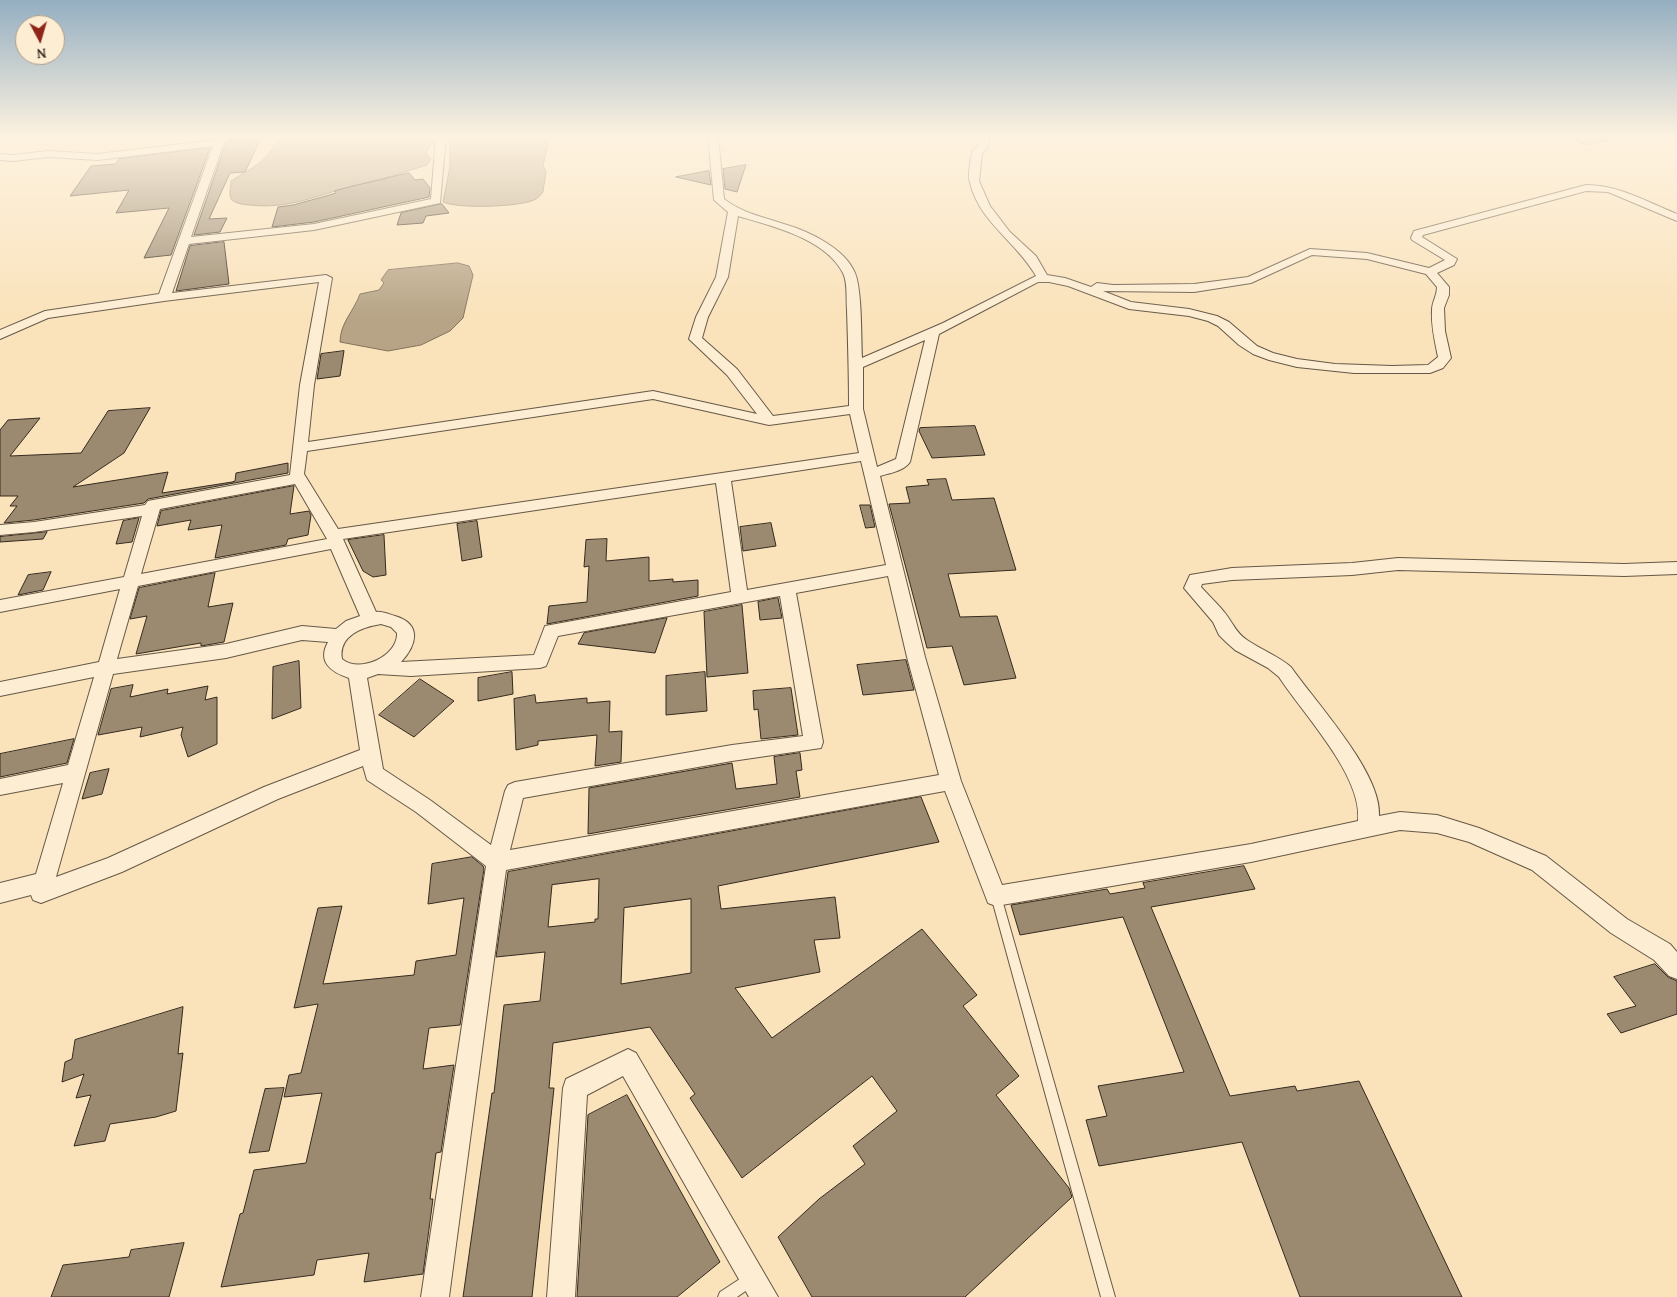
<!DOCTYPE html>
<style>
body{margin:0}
#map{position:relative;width:1677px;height:1297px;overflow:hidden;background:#fae3bb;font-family:"Gentium Book Plus",serif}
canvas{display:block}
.north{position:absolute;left:15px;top:15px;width:50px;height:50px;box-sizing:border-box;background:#fcedd3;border:1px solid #ac9f8b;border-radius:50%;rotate:174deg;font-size:14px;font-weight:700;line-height:20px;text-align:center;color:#352a1f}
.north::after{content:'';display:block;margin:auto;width:18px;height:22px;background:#8f2418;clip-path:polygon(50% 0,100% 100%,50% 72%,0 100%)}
</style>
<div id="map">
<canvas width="1677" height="1297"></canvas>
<div class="north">N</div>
</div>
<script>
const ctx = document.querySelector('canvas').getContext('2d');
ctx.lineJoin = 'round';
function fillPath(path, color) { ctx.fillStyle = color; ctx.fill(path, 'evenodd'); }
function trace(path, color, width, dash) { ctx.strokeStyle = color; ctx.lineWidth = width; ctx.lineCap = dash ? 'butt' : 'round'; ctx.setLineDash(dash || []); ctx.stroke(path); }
const water = new Path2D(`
 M280,136H437L436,140L429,146L426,153L431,159L427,165L388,177L386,179C376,181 366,182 356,185C321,194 288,210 250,205C245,205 237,204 232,200C228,195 231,187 231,181C256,165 265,164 280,136Z
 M450,136H547L548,144L543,166L546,171L543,192C541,195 537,199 534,200C519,207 458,209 443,202L450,167Z
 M1569,136H1624C1605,141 1584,152 1569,136Z
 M458,263L469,266L473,275L463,318L450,331L421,345L388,351L340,342C340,323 354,311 360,294L379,290L384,283L381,280L388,270Z`);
fillPath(water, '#b7a486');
trace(water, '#83735d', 1);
const building = new Path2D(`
 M262,136L245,172L230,173L209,219L227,218L220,232L194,235L226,143L237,137Z
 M210,148L171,255L144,258L169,208L116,213L129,190L70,196L91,166L116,164L119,159Z
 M746,165L737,192L725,189L723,169Z
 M709,171L711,185L676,177Z
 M409,173L415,180L423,179L430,188L429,197L314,222L272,227L278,207L293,205L326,196L336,193L335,191Z
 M442,204L449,213L426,216L423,223L397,225L401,213Z
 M224,242L229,284L176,291L190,246Z
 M344,351L340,376L317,379L321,354Z
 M150,408L124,453L73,487L168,472L162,493L232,482L235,481L236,473L288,463V473L148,499L144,503L34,520L4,523L17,506H10L18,496H0V430L8,420L40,418L10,456L81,453L108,411Z
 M975,426L985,455L932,458L919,431L920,428Z
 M946,479L952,500L994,498L1016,570L948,574L960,617L997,616L1016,678L964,685L952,646L927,648L889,504L910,503L906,487L929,485L927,480Z
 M294,486L290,514L309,511L311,515L308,535L288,539L286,545L215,558L222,525L188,530L191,520L157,526L161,511Z
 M860,505H870L875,527L866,528Z
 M139,518L132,542L116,544L123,521Z
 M477,521L482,557L462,561L457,524Z
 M771,523L776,546L743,551L740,527Z
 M47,532L43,539L0,542V537Z
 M384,535L386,575L373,577L363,571L348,540Z
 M607,539L606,561L649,557V581L673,579V582L698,580V596L547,624L549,606L587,602L589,566L584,567L586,540Z
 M51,572L43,590L18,595L28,575Z
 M215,573L208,607L233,603L224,642L201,646V643L136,654L147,616L130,619L139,588Z
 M778,598L782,618L760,620L758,602Z
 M742,605L748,673L707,677L704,612Z
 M667,618L655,653L578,644L584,633Z
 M906,660L914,690L863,695L857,665Z
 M299,661L301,708L272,719L273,667Z
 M512,672L513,694L478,701V678Z
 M705,672L707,711L666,715V676Z
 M420,679L454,701L414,737L379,715Z
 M133,685L130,697L168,689L167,694L208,686L205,700L217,697V744L188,757L181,735L183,727L140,737L142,727L98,735L111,689Z
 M791,688L798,735L761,739L758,709L754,710L753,691Z
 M535,695L536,703L587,698V703L610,701L609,732L622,731L621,762L595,766L597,735L538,741V745L516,750L514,699Z
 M74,739L67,763L0,777V754Z
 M800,753L802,770L796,771L800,797L588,834L589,788L732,763L736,789L777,784L774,757Z
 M109,769L102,794L82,799L90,773Z
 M921,797L939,842L718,886L721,909L835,897L840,938L814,940L820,972L735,988L772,1038L922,929L977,995L963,1006L1019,1076L996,1095L1069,1188L1072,1197L965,1297H812L778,1237L819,1199L865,1164L853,1146L897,1111L872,1076L742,1178L690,1098L695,1094L650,1027L553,1043L549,1088H554L532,1297H463L492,1093H494L504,1005L540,1001L545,952L496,957L508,872ZM599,879L598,919H595V922L548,927L552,885ZM691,899V973L621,984L624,908Z
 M472,857L483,866L484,869L460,1025L429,1028L423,1069L454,1065L441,1152L436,1153L430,1199H433L423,1274L364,1282L369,1253L317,1260L314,1275L221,1287L240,1214L243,1213L254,1170L306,1163L322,1093L284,1097L289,1075L301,1073L318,1004L294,1008L318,908L342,906L323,984L414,975L416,961L456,955L464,898L428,904L432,864Z
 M1244,866L1255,889L1151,907L1230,1096L1295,1086L1297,1091L1359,1081L1462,1297H1300L1242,1142L1099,1166L1086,1120L1107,1116L1098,1086L1184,1072L1123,917L1020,935L1011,905L1107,889L1110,894L1145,888L1143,883Z
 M1655,964L1668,977L1677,981V1014L1621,1033L1607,1014L1636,1006L1614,977Z
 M183,1007L178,1054L183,1053L176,1111L156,1117L110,1124L105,1141L74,1146L91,1095L76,1098L84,1074L62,1082L65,1062L72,1059L75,1040Z
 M284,1088L269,1151L249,1153L265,1089Z
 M627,1095L720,1262L677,1297H577L588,1115Z
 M184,1243L169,1297H51L63,1265L129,1257L131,1250Z`);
fillPath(building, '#9b8a70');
trace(building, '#352a1f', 1);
const lane = new Path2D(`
 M996,891L1000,892L1001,896L1115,1297H1101L991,896L992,892Z
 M752,1271L757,1273L759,1278L757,1283L737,1297H718L720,1292Z`);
const street = new Path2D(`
 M222,136H236L224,142L191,237L314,224L431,199L436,136H446L440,203L314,230L189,244L172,293L326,275L332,278L314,385L308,442L653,391L757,414L727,375L689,339L696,317L716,277L728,212L714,200L708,136H718L724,199C742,213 763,217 784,224C808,231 845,248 855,273C862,290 861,337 862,358L943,323L1036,276C1017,242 980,223 970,183C967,174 971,161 972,152C977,146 982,145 978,136H988C991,144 988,149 982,153L979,181L990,206L1010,232L1036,256L1047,275L1065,278L1091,287L1097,283L1113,285L1194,284L1248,277L1310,249L1367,253L1429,268L1445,260L1412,240L1411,238L1414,231L1586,185C1619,185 1647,202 1677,214V221L1608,192L1586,191L1423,235L1422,237L1457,259L1454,265L1437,273L1449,287V295L1444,308L1445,331L1451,358L1443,368L1430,373H1354L1297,367L1269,360L1253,354L1239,345L1218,326L1208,321L1189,316L1129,309L1068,286L1049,282H1038L939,334L910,462C904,471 890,473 880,476L925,657L961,781L1002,885L1251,844L1358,821C1363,776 1303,714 1279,677L1268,668L1235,650L1226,642L1219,635L1213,622L1184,588L1190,575L1232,568L1352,563L1398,558L1624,564L1677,562V574L1624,576L1398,570L1352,575L1232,580L1202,584L1201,587C1209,596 1218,604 1225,613C1233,623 1236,633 1247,640C1262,650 1278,656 1291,667C1316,703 1382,773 1379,816L1400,812L1437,815L1479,828L1546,856L1627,919L1670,944L1677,952V979L1669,976L1654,960L1611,933L1532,870L1469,842L1437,833L1400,830L1251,862L996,906L988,903L945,791L506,870L449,1297H421L486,866L416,812L367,780L363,766L278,799L122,872L41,903L33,900L31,895L0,903V883L36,874L63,783L0,795V779L68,765L94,677L0,696V682L99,662L120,589L0,612V600L124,577L142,516L34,532L0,535V525L34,522L145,505L148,501L153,500L290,475L300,385L319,282L164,301L48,318L0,339V330L45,311L159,294L213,146L98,160L48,157L13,161L0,160V154L13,155L48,151L98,154L215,140ZM738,216C771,226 825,238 843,273C848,283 846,299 847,310C848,342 849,374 849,406L773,416L737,369L702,338L708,317L728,277ZM1312,255L1367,259L1426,274L1437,287C1437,296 1432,302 1432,310C1431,326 1435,342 1438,357L1428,365L1392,366L1335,364L1297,359L1273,353L1257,346L1229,322L1217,316L1189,309L1131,302L1103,291L1194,292L1251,283ZM925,340L896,459L877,467L863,409V367ZM653,399L769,425L850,414L859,453L338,529L304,474L307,451ZM861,461L886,565L747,590L731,481ZM716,483L731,592L545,626L534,655L401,662C417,645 422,624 395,616C388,614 382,611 376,612L343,539ZM295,484L327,539L141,574L160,509ZM331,549L360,616L346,621L336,629L302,626L226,644L117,659L138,586ZM888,576L907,657L939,775L510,850L523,798L732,761L821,748L823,742L796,593ZM780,596L803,736L732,745L515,782L508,785L505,791L491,845L430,800L383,769L367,678L378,674L411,676L540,668L546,666L558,636ZM381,624L391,627L397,633C398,656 360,674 342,659C338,636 362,627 381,624ZM302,640L328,642C317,662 331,672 349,678L360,750L264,787L108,858L56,877L113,674L226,658Z
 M628,1049L636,1053L778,1297H749L623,1076L587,1095L575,1297H547L563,1088L566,1079Z`);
trace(lane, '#665846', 2);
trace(street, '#665846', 2);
fillPath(lane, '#fcedd3');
fillPath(street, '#fcedd3');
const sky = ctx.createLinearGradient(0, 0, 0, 318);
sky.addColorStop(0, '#94aec1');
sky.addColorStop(0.43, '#fdf2e0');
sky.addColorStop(1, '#fdf2e000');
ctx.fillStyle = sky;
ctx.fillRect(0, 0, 1677, 318);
</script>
